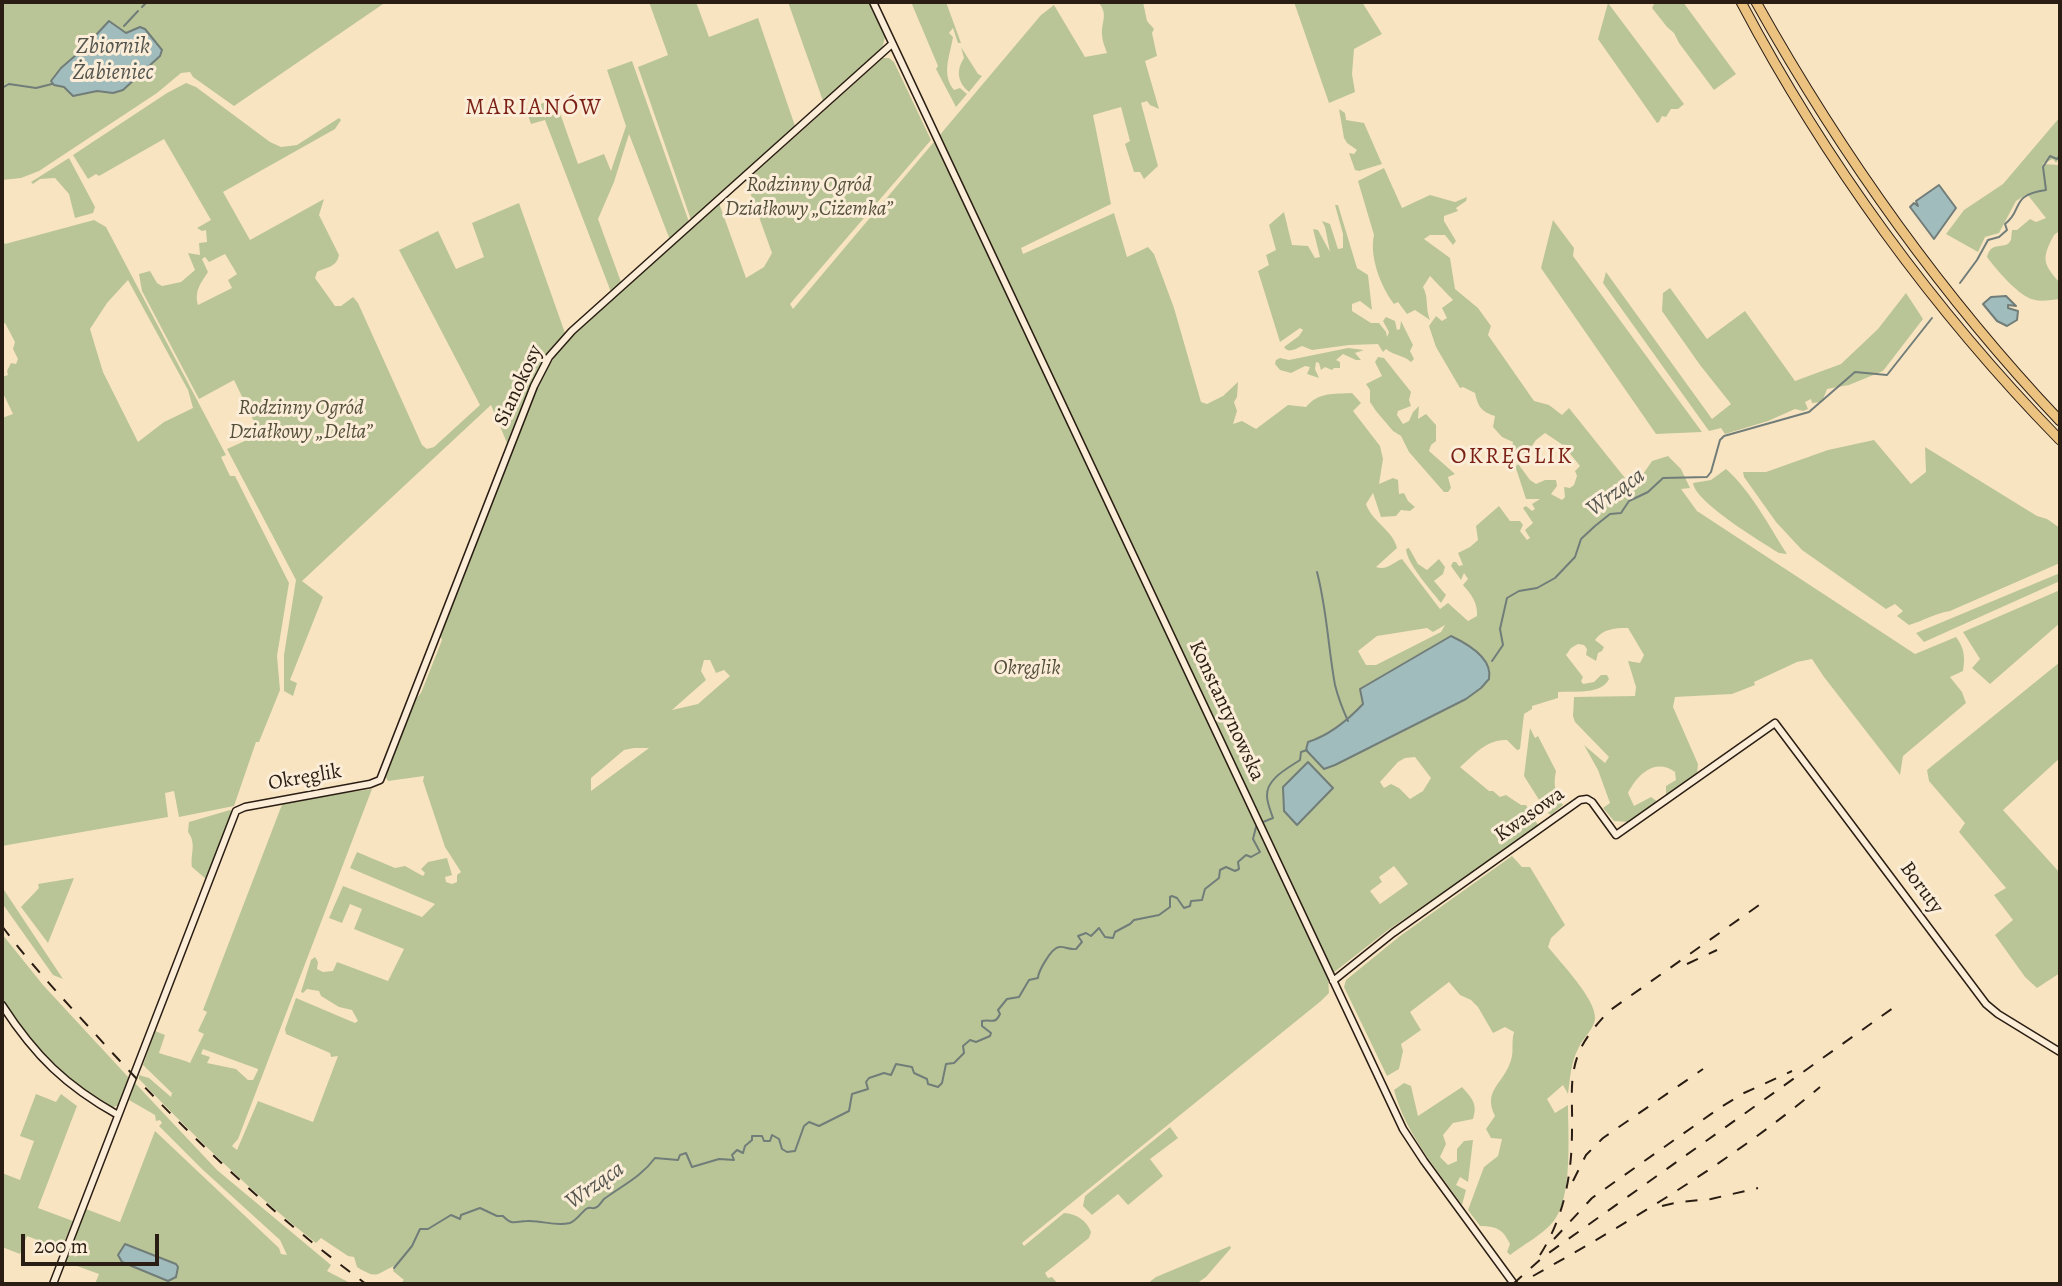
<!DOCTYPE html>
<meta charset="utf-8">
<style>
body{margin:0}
#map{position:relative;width:2062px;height:1286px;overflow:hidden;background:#f9e4c2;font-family:Alegreya,serif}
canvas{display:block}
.frame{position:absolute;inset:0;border:4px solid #2a1e14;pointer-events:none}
.scale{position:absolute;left:21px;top:1234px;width:138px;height:32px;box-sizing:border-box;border:4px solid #2a1e14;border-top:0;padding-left:9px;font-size:21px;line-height:24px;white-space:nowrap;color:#2a1e14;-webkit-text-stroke:5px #fbedd7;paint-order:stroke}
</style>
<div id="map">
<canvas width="2062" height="1286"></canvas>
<div class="frame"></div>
<div class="scale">200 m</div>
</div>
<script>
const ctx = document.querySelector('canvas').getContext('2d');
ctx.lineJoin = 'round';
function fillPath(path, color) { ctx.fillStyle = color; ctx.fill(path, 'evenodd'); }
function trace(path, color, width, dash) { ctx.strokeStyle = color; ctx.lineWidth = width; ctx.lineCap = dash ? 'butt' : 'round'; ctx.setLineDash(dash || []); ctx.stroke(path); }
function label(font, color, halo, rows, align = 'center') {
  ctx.font = font + ' Alegreya,serif'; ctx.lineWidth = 6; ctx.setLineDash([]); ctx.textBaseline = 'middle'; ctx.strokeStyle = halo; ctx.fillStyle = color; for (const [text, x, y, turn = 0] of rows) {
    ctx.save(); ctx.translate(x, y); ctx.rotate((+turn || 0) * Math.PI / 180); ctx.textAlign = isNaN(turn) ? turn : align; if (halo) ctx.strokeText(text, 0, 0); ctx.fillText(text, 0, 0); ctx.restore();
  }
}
fillPath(new Path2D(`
 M2,2H386L234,106L193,77L190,72L181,73L157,93L39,171L21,178L2,180Z
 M649,2H696L709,37L758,18L795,126L691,220L638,67L668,55Z
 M788,2H869L885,37L882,49L823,101Z
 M911,2H946L961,43H958L953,28L949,33L953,37C950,56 941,74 954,90L960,88L967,94L956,107L936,69L938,66Z
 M1098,2H1143L1147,21L1154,29L1152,33L1157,56L1145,61L1159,109L1150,105L1147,101L1141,103L1158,166L1144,179L1140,172H1134L1125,144L1130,141L1121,107L1093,115L1111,204L1021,248L1023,254L1114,213L1127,257L1148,247L1154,254L1174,308L1201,402L1207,404L1223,396L1238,382L1237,397L1234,402L1237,411L1233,424L1242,421L1256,429L1288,405L1306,407C1318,392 1334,394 1352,393L1361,403L1353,411L1380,446L1383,459L1379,484L1393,478L1398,480L1399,494L1404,493L1408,501L1415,507L1410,511L1401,510L1396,516L1381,517L1373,493L1366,504C1372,522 1393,530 1397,548L1376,567C1387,571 1393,562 1402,559L1440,609L1448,603L1468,621L1477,616C1478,603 1471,594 1463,585L1468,579L1464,573L1461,580L1451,566L1453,562H1456L1459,566L1463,565L1458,553L1470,547L1478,540L1476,526L1499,506L1510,521H1520L1523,525L1520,531L1527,540L1530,538L1525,530L1533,523L1523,508L1526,506L1532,511L1535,509L1532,504L1540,499H1526C1522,487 1519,477 1515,466L1518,465L1511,453L1513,442L1502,437L1493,427L1495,416C1482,412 1478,407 1475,393L1463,387L1460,388L1436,347L1429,326L1436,316L1442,321L1447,318L1442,308L1453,300L1430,276L1423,287C1429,298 1425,308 1430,320L1415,310L1407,314L1398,302L1394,304C1381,287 1369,257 1374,235L1358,181L1384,168L1402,208L1430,195L1455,202L1467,197L1466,201L1456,208L1458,211L1444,216V221L1456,241L1453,245L1445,235H1430L1424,239L1450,258L1455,289L1478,308L1491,326L1488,335L1534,401L1549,405L1562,415L1569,408L1629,483L1639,480L1652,461L1668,456L1681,469L1690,488L1681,489L1697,511L1915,654L1956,637C1965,649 1965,658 1963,671L1950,677L1962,692L1966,703L1903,756L1900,775L1824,677L1812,659L1797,662L1754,682L1755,685L1732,694L1675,697L1673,707L1698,764L1697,774L1666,795V786L1676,780L1675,772C1655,757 1637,775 1628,793L1634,806L1651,797L1658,802L1629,822L1614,821L1603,808L1610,803L1598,770L1584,745L1605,763L1609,757L1575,722L1573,716L1574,697L1635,696L1636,687L1628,661L1640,663L1644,655L1628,628C1613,628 1603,629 1595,640L1604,647L1602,651L1598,653L1596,661L1586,655L1587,649L1584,645L1578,644L1571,648L1566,655L1583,677L1581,681L1583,684L1594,682L1601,675H1607L1609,679C1601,695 1574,691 1558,692V698L1532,706V709L1524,714L1520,749L1517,750L1507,740C1487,739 1475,754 1460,767L1489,791H1493L1500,797L1506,795L1521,805H1526L1538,825L1494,858L1388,930L1328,977L1329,993L1321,1001L1022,1243L1024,1246L1064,1213C1077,1214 1086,1220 1091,1232L1089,1238L1045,1273L1048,1278L1052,1277L1058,1284H400L404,1280L393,1271L394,1266C376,1274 378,1280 357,1267L354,1257L348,1256L321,1238L316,1243C252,1193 195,1137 139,1079V1075L149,1078L171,1097L172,1093L143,1065L155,1031L165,1035L159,1053C169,1057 180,1058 190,1063L204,1034L198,1031L207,1012L203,1010L283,802L372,789L238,1139L232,1146L237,1150L258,1101L313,1122L338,1056L331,1057L330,1053L286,1034L285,1029L296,998L355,1023L358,1021L352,1010L339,1007L321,996L319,991L307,989L303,993L301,992L311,960L315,957L318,962L317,969L323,972L333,971L337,962L388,981L404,949L354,929L362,909L350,904L342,923L329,918L343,886L422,917L435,904L350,868L357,852L395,868L405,866L423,876L425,873L421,869L428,862L447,858L452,875L445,877L446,882L452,884L457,882V875L461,872L445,847L423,781L424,776L388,781L385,776L414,701L421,693L442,640L440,635L540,381L557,353L568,340L719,203L746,278L764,267L772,253L746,181L883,58H889L894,62L931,140L790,304L793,309L1041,15L1054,5L1085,57L1107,53C1105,47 1102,41 1102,35C1101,22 1109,14 1098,2ZM1545,433L1563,445L1580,466L1575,471L1577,476L1574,485L1570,488L1564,487L1565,497L1562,500L1551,494L1557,486L1556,480H1545L1536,484L1530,480L1519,465L1536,440ZM1445,625L1441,632L1376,665H1366L1358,651L1377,636L1427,628L1433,632ZM1444,640L1489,679L1466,699L1375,746L1323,769L1308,742C1330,735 1347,720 1363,704L1360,689ZM704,660H710L716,673L724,670L730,676L698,704L672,710L706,680L701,671ZM634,748H649L591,791V778L624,750ZM1415,757L1431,778L1423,791L1410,799L1399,788L1391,784L1384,788L1380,782L1398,762L1405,758ZM1394,866L1408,884L1380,904L1370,891L1382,882L1379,877ZM203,1049L258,1069V1070L253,1080H248L236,1069L207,1063L210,1057L201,1054Z
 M1294,2H1362L1382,34L1354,49L1352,74L1355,92L1329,103Z
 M1655,2H1683L1736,74L1714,90L1679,43L1674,33L1667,27L1652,8Z
 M1608,3L1684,104L1678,109H1671L1666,117L1662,116L1659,122L1657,123L1598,39Z
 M961,47L978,74L982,76L969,92C957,82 956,70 964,58Z
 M632,61L689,222L670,240L629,134L614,182L598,219L621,282L611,292L545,120L531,124L526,109L555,99L578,164L604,154L611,171L626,126L607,70Z
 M186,83L196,87L270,142L281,147L297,145L339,118L341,120L335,129L223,192L250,240L324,199L319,215L339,255C337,267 327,267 317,272L315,278L335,306H341L353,297L358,303L422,445L427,449L434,447L480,405L399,250L438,231L456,269L484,257L472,223L519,203L565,333C537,366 523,403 507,443L491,405L302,581L323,597L290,680L297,683L293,696L284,691V655L296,580L227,449L260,434L234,380L199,399L142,291L139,274L150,271L157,283L162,286L181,282L195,270L188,253L200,255L199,243L207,242L206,230L202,231L197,228L211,220L164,139L99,176L96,174L88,179L73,155L167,93ZM225,254L237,274L228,280L232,288L198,305C194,291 201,283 208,272L202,259L205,257L209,262Z
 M1339,109L1345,113L1346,120L1364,123L1382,164L1359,171L1355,170L1349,153L1354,154L1357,150L1347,143L1344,138Z
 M2060,117V158L2056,163L2053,159L2042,164L2060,165V234L2058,232L2054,235C2041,259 2043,264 2060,283V299C2050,300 2036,303 2027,297C2014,290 1995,268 1987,257C1991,243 1998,248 2008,244L2011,240L2012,230H2017L2030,219L2036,222L2046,218L2027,194L2016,201L1999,233L1985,237L1978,252L1946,234L1964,210L2003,184Z
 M69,158L95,207L93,213L75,218L69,194L55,178L40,179L33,184L31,182Z
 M1335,205H1338L1357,268L1368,275L1372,310L1360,301L1352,304V311L1371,323H1379L1386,332L1387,337L1389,332L1383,321L1386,317L1395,321L1397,330L1400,329L1401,321L1413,345L1410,351L1414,359L1411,362C1404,355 1394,356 1386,349L1383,352L1378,344L1349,345L1312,350L1302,346C1295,349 1289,354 1284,347L1299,336L1303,330L1300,328L1280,342L1258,271L1269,265L1266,255L1276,250L1269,225L1284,212L1292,245L1308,246L1315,258L1320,257L1313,229L1318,230L1330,252L1325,227L1322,221L1330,224L1338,249L1343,248V234Z
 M94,220L106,227L226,455L221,457L230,476H235L289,583L277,656L280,690L259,742H256L234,806L179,817L174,791L165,793L168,817L2,846V418L13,414L2,391V377L8,375L7,371L11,363L16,364L18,359L13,349L15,342L5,323L2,324V239L5,244ZM128,280L188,390L193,408L164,422L138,442L103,372L90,329L107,303Z
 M1553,220L1574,248L1573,256L1702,432L1656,434L1541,268Z
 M1606,272L1712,419L1731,404L1700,365L1662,311L1663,293L1670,288L1707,339L1745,311L1795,381L1841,364L1878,329L1906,293L1923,319L1883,371L1849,385L1827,389L1822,402L1812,403L1811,399L1805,402L1808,409L1803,411L1795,409L1768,421L1725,434L1721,428L1709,431L1603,283Z
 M1348,348L1364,350L1355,353L1361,360H1356L1343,354L1336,360L1340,362V368H1334L1332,370L1325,367L1321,370L1319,363L1316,362L1315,369L1319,378L1307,374L1310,367L1305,366L1291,373L1280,370L1275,364L1276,360L1280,358L1289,360Z
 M1378,357L1384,358L1411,392L1409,400L1411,406L1398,411L1397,415L1403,424L1409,421L1413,412L1419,406L1418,419L1426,414L1436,425V441L1431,445L1429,451L1455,474L1448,477L1451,488L1448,492H1444L1409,452L1401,436L1393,431L1376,411L1370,402V390L1366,384L1382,376L1375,362Z
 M1874,440L1911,484L1926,472L1925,447L2037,516L2047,519L2060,528V563L1950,611C1936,613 1923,621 1909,625L1897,616L1903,611L1895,604L1886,609L1802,550L1776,522L1744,477L1743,472H1766L1828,450Z
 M1726,469C1751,491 1769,526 1787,554L1779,553C1760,541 1695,502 1693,483L1711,480Z
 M1409,548L1418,564L1427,570L1439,559L1445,567L1443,574L1434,581L1446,595L1441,603C1431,590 1407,564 1406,549Z
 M2060,573V581L1924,642L1916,633Z
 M2060,590V623L1990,684L1972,668L1980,659L1963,632Z
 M2060,662V758L2003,810L2060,873V973L2037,988L2025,977L1995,935L2013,920L1994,895L2006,888L1959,832L1965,823L1929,781L1927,770Z
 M1530,728L1535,738L1538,736L1556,771C1553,784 1555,795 1563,805L1551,815L1548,813L1552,808L1541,803L1524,776Z
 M230,810L233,812L206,879L192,867C190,854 197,844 188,832L189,822Z
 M1512,856L1522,867H1530L1565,925L1551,938L1548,947C1560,962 1597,1000 1595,1019C1594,1029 1583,1038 1579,1047C1571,1061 1570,1078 1568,1094L1563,1085L1547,1099L1555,1113L1568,1105C1568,1135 1573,1198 1553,1222C1542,1235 1523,1245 1510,1255L1507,1252L1510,1244C1503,1229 1496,1226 1480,1226L1468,1210L1484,1167L1498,1156L1502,1139L1491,1138L1486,1129L1495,1116C1482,1090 1504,1084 1511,1060C1514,1051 1511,1043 1514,1032L1505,1027L1493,1033L1478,1007L1471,1000L1460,995L1449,982L1410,1012L1421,1030L1401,1044L1403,1051L1399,1069L1387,1076L1344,987L1346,980L1400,936Z
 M74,878L48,943L21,907L39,888L38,884Z
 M2,887L63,979L53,975L2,903Z
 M2,934L43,985L130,1079L120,1105L113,1107L69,1081L36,1048L2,1000Z
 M135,1083L217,1170L331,1265L327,1271L352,1284H95L99,1274L66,1262L86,1209L120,1222L155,1131L279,1248L281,1254L287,1255L280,1240L203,1170L159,1126L162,1123L160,1120L156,1121L155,1115L129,1100Z
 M1404,1083L1411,1086L1418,1116L1462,1087C1472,1098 1478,1104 1473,1119L1453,1123L1443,1135L1446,1144L1440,1157L1448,1165L1457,1161V1149L1464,1141L1473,1140L1468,1182L1460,1177L1456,1185L1466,1190L1462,1205C1437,1169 1405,1133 1394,1090Z
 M36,1094L56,1102L61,1094L77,1106L38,1208L73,1221L61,1249L27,1236L20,1254L2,1247V1173L20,1180L34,1141L20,1136Z
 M1170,1127L1178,1138L1150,1159L1163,1176L1128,1205L1118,1194L1092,1215L1083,1206L1085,1196Z
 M1230,1246L1231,1248L1206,1277L1196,1284H1147L1156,1277Z`), '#bac597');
const water = new Path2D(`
 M109,21L126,33L140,27L145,29L162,50L160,56L123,90L113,93L97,91L73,96L64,87L54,85L51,81L61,68L83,49Z
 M1939,185L1956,208L1934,239L1910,207L1914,203L1918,206L1916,201Z
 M2006,296L2016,306L2008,305V308L2018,311L2017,320L2007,326L1997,321L1983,304L1991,297Z
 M1451,636C1468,644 1493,659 1489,679L1481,688L1466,699L1335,765L1324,769L1306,750L1308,742C1330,735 1347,721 1363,704L1360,689Z
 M1308,762L1333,788L1297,825L1284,811L1283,787Z
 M125,1244L176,1264L178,1267L176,1277L168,1281L122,1262L118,1255Z`);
fillPath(water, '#a1bcbc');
trace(water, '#717d79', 2);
trace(new Path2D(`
 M142,7L147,2
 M124,26L138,11
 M2,88L9,84L36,88L52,84
 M1960,283L1977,260L1988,240L1999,237L2007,230L2005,224C2024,210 2009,195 2046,190L2043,167L2050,156L2057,159L2060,155
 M1317,572C1327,610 1328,647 1335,685C1338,697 1343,710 1348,721
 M1492,661L1503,645L1500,629L1507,598L1519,591L1537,588L1555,578L1575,557L1581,539L1595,526L1610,514L1621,513L1629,501L1648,492L1663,478L1707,477L1711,472L1720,440L1724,436L1809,412L1855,372L1887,375L1932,318
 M1263,822L1273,818C1271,812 1267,803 1267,796C1266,779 1288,768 1300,760L1301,752L1307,750
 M394,1268L412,1246L420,1229H428L451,1215L460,1219L461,1215L480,1208L497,1216H503C512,1226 516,1221 527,1221C543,1220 554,1227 570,1223C576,1221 581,1213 586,1209C593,1205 589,1211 597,1207C600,1205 602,1201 604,1199C623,1185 641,1177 655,1158L678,1160L680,1155L686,1153L692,1167L719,1159L734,1160L732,1155L737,1150L743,1153L745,1146L752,1140V1136H762L764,1141H770L772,1135L779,1139L782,1149L787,1152L795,1151L804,1126L809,1122L819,1126L849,1111L852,1094L868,1089L866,1082L869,1078L884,1073L891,1075L896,1064L912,1067L914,1073L927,1079L928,1084L938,1087L942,1083L946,1064L954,1063L964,1053L963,1046L970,1040L976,1042L990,1036L991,1033L982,1026V1021C992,1019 995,1025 1000,1014L998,1010L1007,999L1019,997L1029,980L1038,978C1038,972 1051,948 1059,947C1064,946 1070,950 1076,949L1082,942L1078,936L1086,933L1091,936L1099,928L1105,937L1113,938L1115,932L1130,924L1134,920L1159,915L1170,907V897L1172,896L1177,898L1184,908L1190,906L1191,901L1202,900L1205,889L1219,878L1220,870L1226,867L1235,871L1239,869L1238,862L1246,855L1251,857L1260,852L1253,839L1256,827`), '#717d79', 2);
const secondary = new Path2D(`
 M873,2L1403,1129L1424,1161L1514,1284
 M1333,981L1393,933L1580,800L1587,799L1592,802L1616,835L1775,723L1986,1004L1998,1014L2060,1052
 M2,1005C35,1056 66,1086 118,1115
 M53,1284L236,811L245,807L370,784L380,780L534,386L549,357L572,331L892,44`);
const highway = new Path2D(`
 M1741,2C1825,161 1934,311 2060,440
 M1756,2C1841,154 1941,295 2060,421`);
trace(secondary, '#2a1e14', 9);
trace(highway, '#2a1e14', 11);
trace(secondary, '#fbedd7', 6);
trace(highway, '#ecc281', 9);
trace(new Path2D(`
 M2,926C34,969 71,1007 107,1047C188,1135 270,1213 366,1284
 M1687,964L1717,950
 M1573,1181L1586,1155L1603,1138L1703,1069
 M1662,1206L1679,1202L1711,1199L1758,1188
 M1554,1239L1592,1198L1721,1107L1744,1093L1792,1071
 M1540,1255C1564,1217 1572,1175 1572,1130C1573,1102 1568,1077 1580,1050C1587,1035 1598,1023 1609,1011L1762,903
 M1533,1276C1633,1220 1731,1161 1820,1087
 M1513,1284L1543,1257L1893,1008`), '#2a1e14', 2, [12, 12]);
label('italic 21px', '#55503b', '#fbedd7', [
 ["Rodzinny Ogród",809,186],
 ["Działkowy „Ciżemka”",809,210],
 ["Rodzinny Ogród",301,409],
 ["Działkowy „Delta”",301,433],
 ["Okręglik",1027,669]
]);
label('21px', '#2a1e14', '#fbedd7', [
 ["Sianokosy",519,386,-65],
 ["Konstantynowska",1226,711,65],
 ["Okręglik",305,778,-10],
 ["Kwasowa",1530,815,-35],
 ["Boruty",1921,888,54]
]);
label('italic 23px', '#54554f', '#fbedd7', [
 ["Zbiornik",113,47],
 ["Żabieniec",113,73],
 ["Wrząca",1616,493,-36],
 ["Wrząca",595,1186,-35]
]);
ctx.letterSpacing = '2px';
label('23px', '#7a1f14', '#fbedd7', [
 ["MARIANÓW",534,108],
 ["OKRĘGLIK",1512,457]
]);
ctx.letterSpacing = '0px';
</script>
